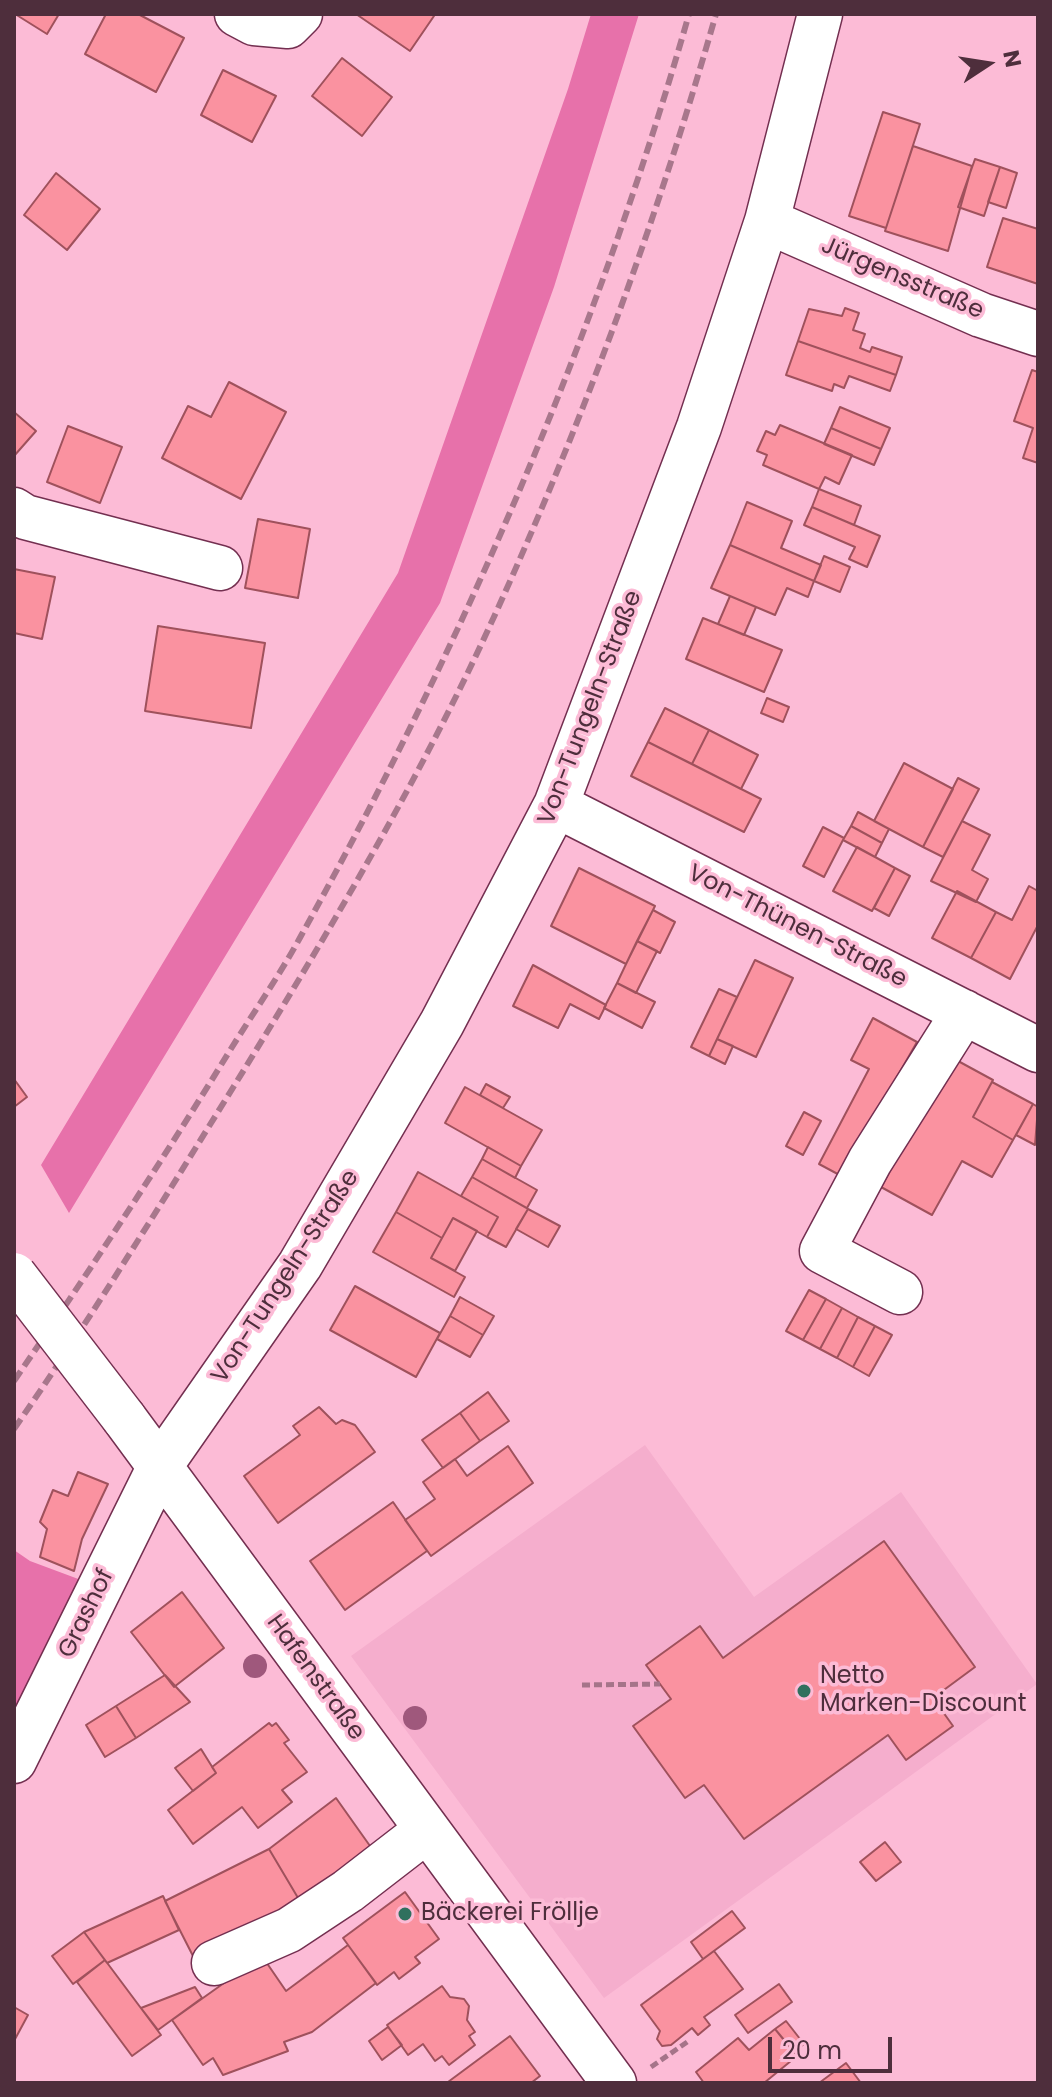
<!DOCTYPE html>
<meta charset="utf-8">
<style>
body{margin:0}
#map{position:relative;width:1052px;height:2097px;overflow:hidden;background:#fcbbd6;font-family:Poppins,sans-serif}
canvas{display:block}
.frame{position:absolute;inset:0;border:16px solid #4e2e3c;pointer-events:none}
.north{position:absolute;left:948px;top:24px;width:80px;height:80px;-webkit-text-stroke:6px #fcbbd6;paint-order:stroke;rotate:78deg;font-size:22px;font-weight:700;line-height:32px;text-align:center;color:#4e2e3c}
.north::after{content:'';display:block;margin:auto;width:28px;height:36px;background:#4e2e3c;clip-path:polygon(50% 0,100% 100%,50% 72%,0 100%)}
.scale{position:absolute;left:768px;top:2037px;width:124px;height:36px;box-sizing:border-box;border:4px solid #4e2e3c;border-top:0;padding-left:10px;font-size:24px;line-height:28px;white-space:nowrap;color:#4e2e3c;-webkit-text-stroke:6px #fcbbd6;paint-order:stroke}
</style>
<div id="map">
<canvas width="1052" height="2097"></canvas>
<div class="frame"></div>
<div class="north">N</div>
<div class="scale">20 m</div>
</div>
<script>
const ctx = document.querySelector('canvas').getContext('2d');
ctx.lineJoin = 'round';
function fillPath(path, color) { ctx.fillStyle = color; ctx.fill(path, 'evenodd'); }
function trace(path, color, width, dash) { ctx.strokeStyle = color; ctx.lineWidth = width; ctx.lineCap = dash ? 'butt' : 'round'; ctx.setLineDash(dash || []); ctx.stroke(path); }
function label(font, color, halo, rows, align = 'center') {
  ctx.font = font + ' Poppins,sans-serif'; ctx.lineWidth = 7; ctx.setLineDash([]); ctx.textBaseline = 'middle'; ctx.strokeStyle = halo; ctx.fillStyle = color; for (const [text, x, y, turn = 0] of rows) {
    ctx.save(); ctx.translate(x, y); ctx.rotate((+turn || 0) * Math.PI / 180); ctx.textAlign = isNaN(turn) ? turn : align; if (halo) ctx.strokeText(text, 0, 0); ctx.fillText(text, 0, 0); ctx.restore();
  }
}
fillPath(new Path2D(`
 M645,1445L754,1597L901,1492L1037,1684L604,1998L351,1656Z`), '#f5aecd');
fillPath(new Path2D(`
 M591,14H639L554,287L440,603L69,1213L41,1165L398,573L568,89Z
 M14,1550L30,1561L81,1580L14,1715Z`), '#e771aa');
const building = new Path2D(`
 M15,14H59L47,34Z
 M106,14H138L184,38L156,92L85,54Z
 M356,14H431L434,16L410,51Z
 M342,58L392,97L362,136L312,96Z
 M223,70L276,96L252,142L201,115Z
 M883,112L920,124L886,228L849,216Z
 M913,146L972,166L948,251L885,231Z
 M975,159L1000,167L984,216L958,207Z
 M1000,167L1017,173L1006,208L988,202Z
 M56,173L100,209L67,250L24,215Z
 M1003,218L1038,229V284L987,267Z
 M845,308L859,313L853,330L865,334L860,348L870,352L872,347L902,357L896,375L798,341L809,309L842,316Z
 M798,341L896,375L890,391L849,376L844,388L834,384L832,391L786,375Z
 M1032,370L1038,372V463L1023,458L1033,428L1014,421Z
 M229,382L286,412L241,499L162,458L188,406L211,417Z
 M840,407L890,428L881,449L831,428Z
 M14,412L36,431L14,456Z
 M780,425L852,455L839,484L825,477L819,489L763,465L767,455L757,451L766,431L775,435Z
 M68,426L122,447L100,503L47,482Z
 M831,428L881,449L874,465L824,444Z
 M819,489L861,506L854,525L812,507Z
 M747,502L792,521L781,548L821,565L814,581L730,545Z
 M812,507L880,536L867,567L849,559L855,547L804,525Z
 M258,519L310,529L298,598L245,588Z
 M730,545L814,581L808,597L787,588L775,615L711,588Z
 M824,556L850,567L840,592L814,581Z
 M14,569L55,577L42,639L14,633Z
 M730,596L756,607L744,635L718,624Z
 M703,618L782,650L764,692L686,659Z
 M158,626L265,643L251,728L145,711Z
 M767,698L789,707L783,722L761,713Z
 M665,708L709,730L692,764L648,742Z
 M709,730L758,755L741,789L692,764Z
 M648,742L761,799L744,832L631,776Z
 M904,763L953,789L923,847L874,821Z
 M958,778L979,789L943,857L923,847Z
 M858,812L889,829L882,843L851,826Z
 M962,821L990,835L972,870L988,879L976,902L931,881Z
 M851,826L882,843L875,857L843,840Z
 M823,827L844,838L824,877L803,866Z
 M857,847L895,868L872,911L833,891Z
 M579,868L655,906L626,964L551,926Z
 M895,868L910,876L889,916L874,908Z
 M1029,886L1038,891V925L1010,979L971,958L996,912L1012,920Z
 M957,891L996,912L971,958L932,938Z
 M653,910L675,922L660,953L637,941Z
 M637,941L657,951L636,993L617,983Z
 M755,960L793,978L756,1057L717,1039Z
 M533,965L606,1005L599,1019L570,1004L558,1028L513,1006Z
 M617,983L655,1002L642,1028L604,1008Z
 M719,989L737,997L709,1056L691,1047Z
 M873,1018L917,1042L873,1119L847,1179L819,1164L869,1069L851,1060Z
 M717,1039L733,1046L725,1064L709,1056Z
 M947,1055L993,1080L973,1117L1013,1140L992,1177L962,1161L932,1215L881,1187L929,1100Z
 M14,1079L27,1097L14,1107Z
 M992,1082L1033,1104L1013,1140L973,1117Z
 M486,1084L510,1097L503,1108L480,1095Z
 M465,1087L542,1130L521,1166L445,1123Z
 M1033,1104L1038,1107L1035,1145L1016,1135Z
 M804,1112L821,1121L803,1155L786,1146Z
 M488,1147L521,1166L515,1178L482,1159Z
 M482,1159L537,1190L527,1208L472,1177Z
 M418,1172L498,1217L487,1237L453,1218L442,1238L396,1212Z
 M472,1177L528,1209L506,1247L487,1237L498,1217L461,1196Z
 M528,1209L560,1226L548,1247L516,1229Z
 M396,1212L442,1238L431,1258L465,1277L454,1297L373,1252Z
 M453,1218L477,1231L455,1271L431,1258Z
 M355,1286L440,1333L416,1377L330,1330Z
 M809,1290L826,1299L803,1340L786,1331Z
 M460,1297L494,1316L483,1335L450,1316Z
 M826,1299L842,1308L820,1349L803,1340Z
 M842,1308L858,1317L837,1358L820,1349Z
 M450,1316L483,1335L470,1357L437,1339Z
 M858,1317L875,1326L853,1367L837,1358Z
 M875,1326L892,1335L869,1376L853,1367Z
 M488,1392L509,1421L480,1441L460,1413Z
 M319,1407L336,1424L342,1420L355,1425L375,1452L278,1523L244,1476L300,1435L293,1426Z
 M460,1413L480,1441L443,1468L422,1440Z
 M508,1446L533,1483L431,1556L405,1520L435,1499L423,1482L455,1459L467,1476Z
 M78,1472L108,1484L82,1539L74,1571L40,1557L47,1529L40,1522L53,1490L68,1496Z
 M393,1502L427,1551L345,1610L310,1561Z
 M884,1541L975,1667L933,1698L953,1726L906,1760L888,1735L744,1839L704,1785L685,1798L633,1726L671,1699L646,1665L700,1626L723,1658Z
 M182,1592L224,1648L174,1687L131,1632Z
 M165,1675L190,1702L136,1738L116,1706Z
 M116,1706L136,1738L105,1757L86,1725Z
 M269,1723L272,1726L276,1723L289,1740L284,1743L307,1772L282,1790L292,1802L258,1828L242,1807L193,1844L168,1810L216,1773L212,1767Z
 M201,1749L216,1773L193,1791L175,1768Z
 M336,1798L375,1853L304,1908L269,1849Z
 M885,1842L901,1862L876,1881L860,1862Z
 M269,1849L304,1908L193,1956L165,1901Z
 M405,1892L439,1939L415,1957L420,1963L399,1979L394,1972L377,1985L343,1938Z
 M163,1896L179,1930L107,1963L84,1932Z
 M732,1911L745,1928L703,1959L691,1942Z
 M84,1932L105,1960L73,1984L52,1956Z
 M348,1945L376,1983L312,2032L284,2042L288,2051L223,2075L213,2058L203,2065L172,2020L262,1956L286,1991Z
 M714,1951L743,1989L704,2017L710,2025L698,2035L692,2028L671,2045L662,2046L657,2039L660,2031L641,2005Z
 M105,1960L161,2035L132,2056L77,1982Z
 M779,1984L792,2002L748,2033L735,2015Z
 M442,1986L450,1997L464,1999L469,2006L467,2020L475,2032L469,2036L475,2045L449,2065L442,2056L435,2061L423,2044L408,2055L387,2025Z
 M195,1987L202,1998L158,2030L141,2008Z
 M14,2007L28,2015L14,2041Z
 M786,2021L804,2044L794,2052L775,2029Z
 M388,2027L402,2045L382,2060L369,2041Z
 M775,2029L797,2056L764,2083H704L696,2072L738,2038L749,2050Z
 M510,2036L540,2076L531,2083L448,2082Z
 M846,2063L861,2083H819Z`);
fillPath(building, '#fa92a0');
trace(building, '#9f515c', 2);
const minor = new Path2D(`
 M237,14L254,23L288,26L300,14
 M767,221L981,315L1038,334
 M14,510L25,517L220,568
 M556,805L1038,1050
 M900,1292L822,1251L870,1161L964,1012
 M124,1418L614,2083
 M14,1761L160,1466L300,1265L442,1023L556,805L699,427L767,221L820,14
 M214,1963L289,1930L348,1891L427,1830`);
trace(minor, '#732f50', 47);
trace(new Path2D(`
 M582,1685L660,1684
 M651,2067L690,2040`), '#a57489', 5, [8, 4]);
trace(minor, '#fff', 44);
trace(new Path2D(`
 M14,1381C88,1273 161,1163 229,1052C253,1013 280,975 302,934C464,641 597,336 689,14
 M14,1429C92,1317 162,1202 234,1086C327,935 419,781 493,619C582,424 657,221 716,14`), '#a8778c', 6, [12, 6]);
const minorBridge = new Path2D(`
 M14,1275L124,1418`);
trace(minorBridge, '#732f50', 47, []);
trace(minorBridge, '#fff', 44);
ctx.fillStyle = '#9f587c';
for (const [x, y] of [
 [255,1666],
 [415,1718]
]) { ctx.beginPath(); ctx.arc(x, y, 12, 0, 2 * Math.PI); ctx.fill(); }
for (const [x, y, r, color] of [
 [804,1691,8,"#30705e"],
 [405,1914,8,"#30705e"]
]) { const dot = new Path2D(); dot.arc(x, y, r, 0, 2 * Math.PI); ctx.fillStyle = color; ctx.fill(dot); trace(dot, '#fcbbd6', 3); }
label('24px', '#4e2e3c', '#fcbbd6', [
 ["Jürgensstraße",902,279,23],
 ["Von-Tungeln-Straße",591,708,-69],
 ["Von-Thünen-Straße",797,927,27],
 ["Von-Tungeln-Straße",286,1277,-57],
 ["Grashof",87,1614,-64],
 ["Hafenstraße",315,1678,54]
]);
label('24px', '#4e2e3c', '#fcbbd6', [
 ["Netto",820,1677],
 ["Marken-Discount",820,1705],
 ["Bäckerei Fröllje",421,1914]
], 'left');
</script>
